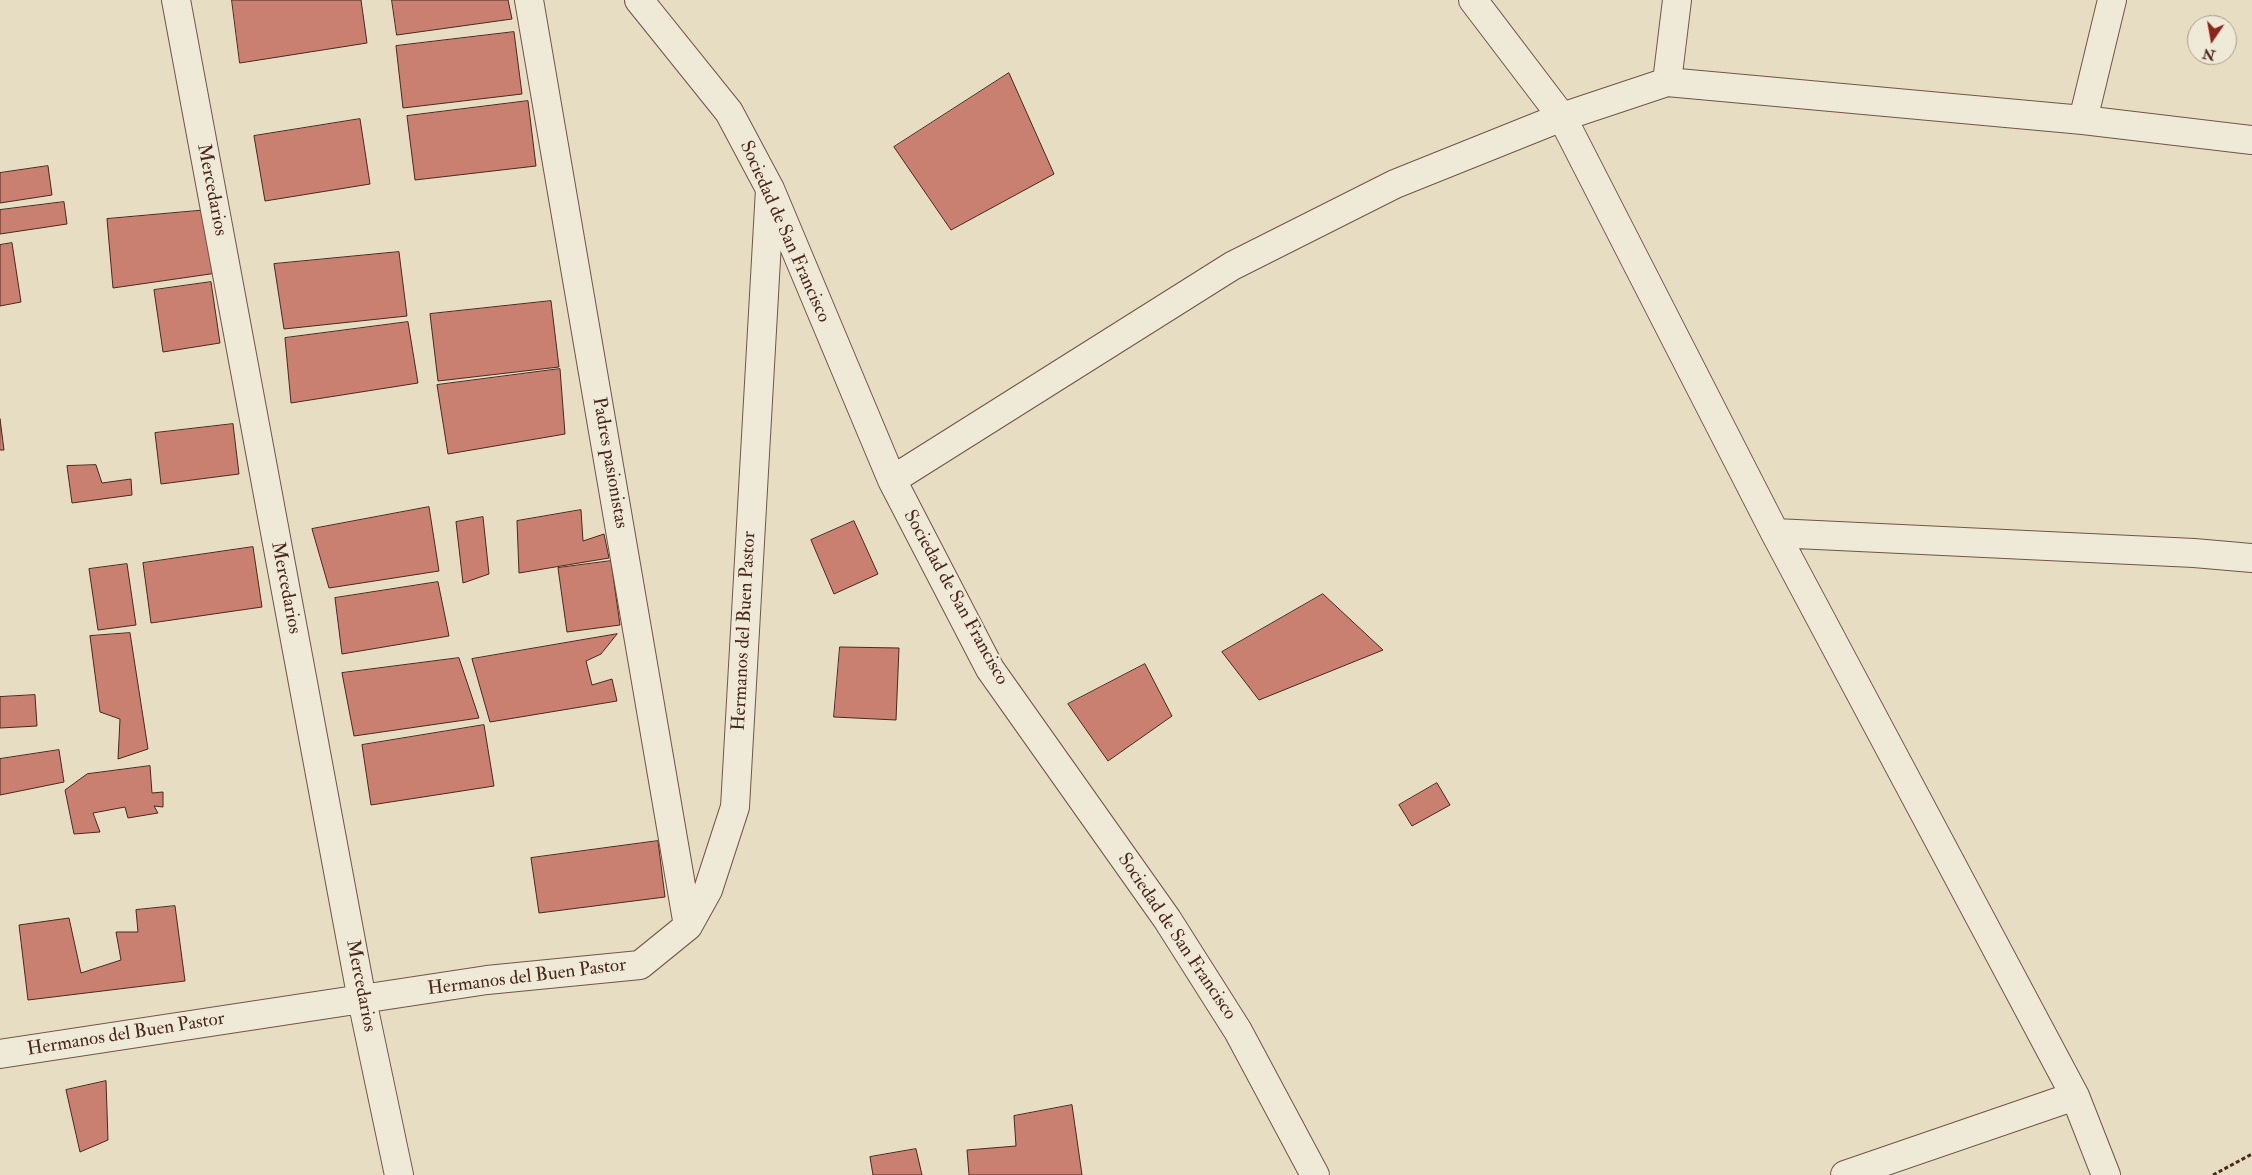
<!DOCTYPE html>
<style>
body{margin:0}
#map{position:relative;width:2252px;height:1175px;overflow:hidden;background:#e7ddc3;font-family:"IM FELL Double Pica",serif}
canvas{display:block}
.north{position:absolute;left:2187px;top:15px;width:50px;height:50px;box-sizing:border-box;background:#efe9d8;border:1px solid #ad9c8d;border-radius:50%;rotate:192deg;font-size:14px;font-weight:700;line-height:20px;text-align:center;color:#4a281c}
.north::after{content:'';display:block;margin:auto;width:18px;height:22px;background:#8f2418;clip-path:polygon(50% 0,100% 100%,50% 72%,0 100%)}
</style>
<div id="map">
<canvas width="2252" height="1175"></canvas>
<div class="north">N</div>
</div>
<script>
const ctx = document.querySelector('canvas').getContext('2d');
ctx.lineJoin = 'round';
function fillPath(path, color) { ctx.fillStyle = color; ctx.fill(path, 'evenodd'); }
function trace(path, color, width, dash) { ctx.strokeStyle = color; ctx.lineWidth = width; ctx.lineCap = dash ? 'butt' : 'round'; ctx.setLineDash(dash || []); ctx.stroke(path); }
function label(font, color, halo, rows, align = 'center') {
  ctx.font = font + ' "IM FELL Double Pica",serif'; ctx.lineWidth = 4.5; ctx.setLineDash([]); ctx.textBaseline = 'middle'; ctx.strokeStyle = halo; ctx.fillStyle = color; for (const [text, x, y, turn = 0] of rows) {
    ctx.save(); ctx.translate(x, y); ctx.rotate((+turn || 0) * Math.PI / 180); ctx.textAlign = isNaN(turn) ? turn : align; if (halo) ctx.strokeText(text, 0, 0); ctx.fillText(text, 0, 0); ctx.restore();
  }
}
const building = new Path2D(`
 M232,0H361L367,43L240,63Z
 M392,0H508L512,19L397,35Z
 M514,32L522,94L403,108L396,46Z
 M1009,73L1054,174L951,230L894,147Z
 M528,101L536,166L415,180L407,116Z
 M360,119L370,184L265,201L254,136Z
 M48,166L52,195L0,203V173Z
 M64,202L67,224L0,234V210Z
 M208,210L217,273L113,288L107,219Z
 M12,243L21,302L0,306V245Z
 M399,252L407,316L284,329L274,264Z
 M211,282L220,343L163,352L154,290Z
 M551,301L559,367L438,381L430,314Z
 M408,322L418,383L291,403L285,338Z
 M560,369L565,434L448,454L437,385Z
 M0,419L4,450H0Z
 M233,424L239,474L161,484L155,433Z
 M96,465L102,483L131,479L132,495L72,503L67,466Z
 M429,507L439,571L329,588L312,529Z
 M581,510L583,541L604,534L609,558L519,573L517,521Z
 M483,517L489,574L463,583L456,522Z
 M854,521L878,574L834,594L811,540Z
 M253,547L262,607L151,623L143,563Z
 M611,561L620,625L567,632L558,568Z
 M127,564L136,625L98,630L89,569Z
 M438,582L449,636L342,654L335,598Z
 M1323,594L1383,650L1259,700L1222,652Z
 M130,633L148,749L118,759L120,719L100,712L90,636Z
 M617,634L601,654L586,661L592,685L612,679L617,701L490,722L472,659Z
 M840,647L899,648L896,720L834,717Z
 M459,658L479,718L354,736L342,673Z
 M1145,664L1172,716L1108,761L1068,704Z
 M35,695L37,726L0,728V697Z
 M484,725L494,786L371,805L362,745Z
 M59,750L64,782L0,795V759Z
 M150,766L152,793L163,792V807L154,806L158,813L128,818L125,807L93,813L100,832L74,834L65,790L87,774Z
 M1437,783L1450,805L1412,826L1399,805Z
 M658,841L665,897L539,913L531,858Z
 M175,906L185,981L28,1000L19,925L69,918L81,973L121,960L116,932H138L136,910Z
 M106,1081L108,1140L80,1152L66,1090Z
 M1072,1105L1082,1175H969L967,1150L1016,1146L1014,1116Z
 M916,1149L922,1175H873L870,1157Z`);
fillPath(building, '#c98070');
trace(building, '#4a281c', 1);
const minor = new Path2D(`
 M176,0L362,1000L399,1175
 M529,0L688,926
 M639,0L729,112L770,189L892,480L990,669L1167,919L1238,1031L1315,1175
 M1473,0L1562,117L1775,533L2075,1096L2106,1175
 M1667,82L1677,0
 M2083,120L2112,0
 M892,480L1232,266L1395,184L1562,117L1667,82L2083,120L2252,140
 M1775,533L2194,553L2252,558
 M0,1054L487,980L640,965L688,926L708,890L735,807L770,189
 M1845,1175L2075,1096`);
trace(minor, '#715546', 30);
trace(new Path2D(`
 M2213,1175L2252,1154`), '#4a281c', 3, [4, 2.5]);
trace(minor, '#efe9d8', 28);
label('19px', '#4a281c', '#efe9d8', [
 ["Mercedarios",211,190,79],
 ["Sociedad de San Francisco",784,232,66],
 ["Padres pasionistas",609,463,80],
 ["Mercedarios",285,588,79],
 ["Sociedad de San Francisco",955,598,61],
 ["Hermanos del Buen Pastor",745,631,-87],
 ["Sociedad de San Francisco",1176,937,56],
 ["Hermanos del Buen Pastor",527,978,-7],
 ["Mercedarios",360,986,79],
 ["Hermanos del Buen Pastor",126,1035,-9]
]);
</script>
